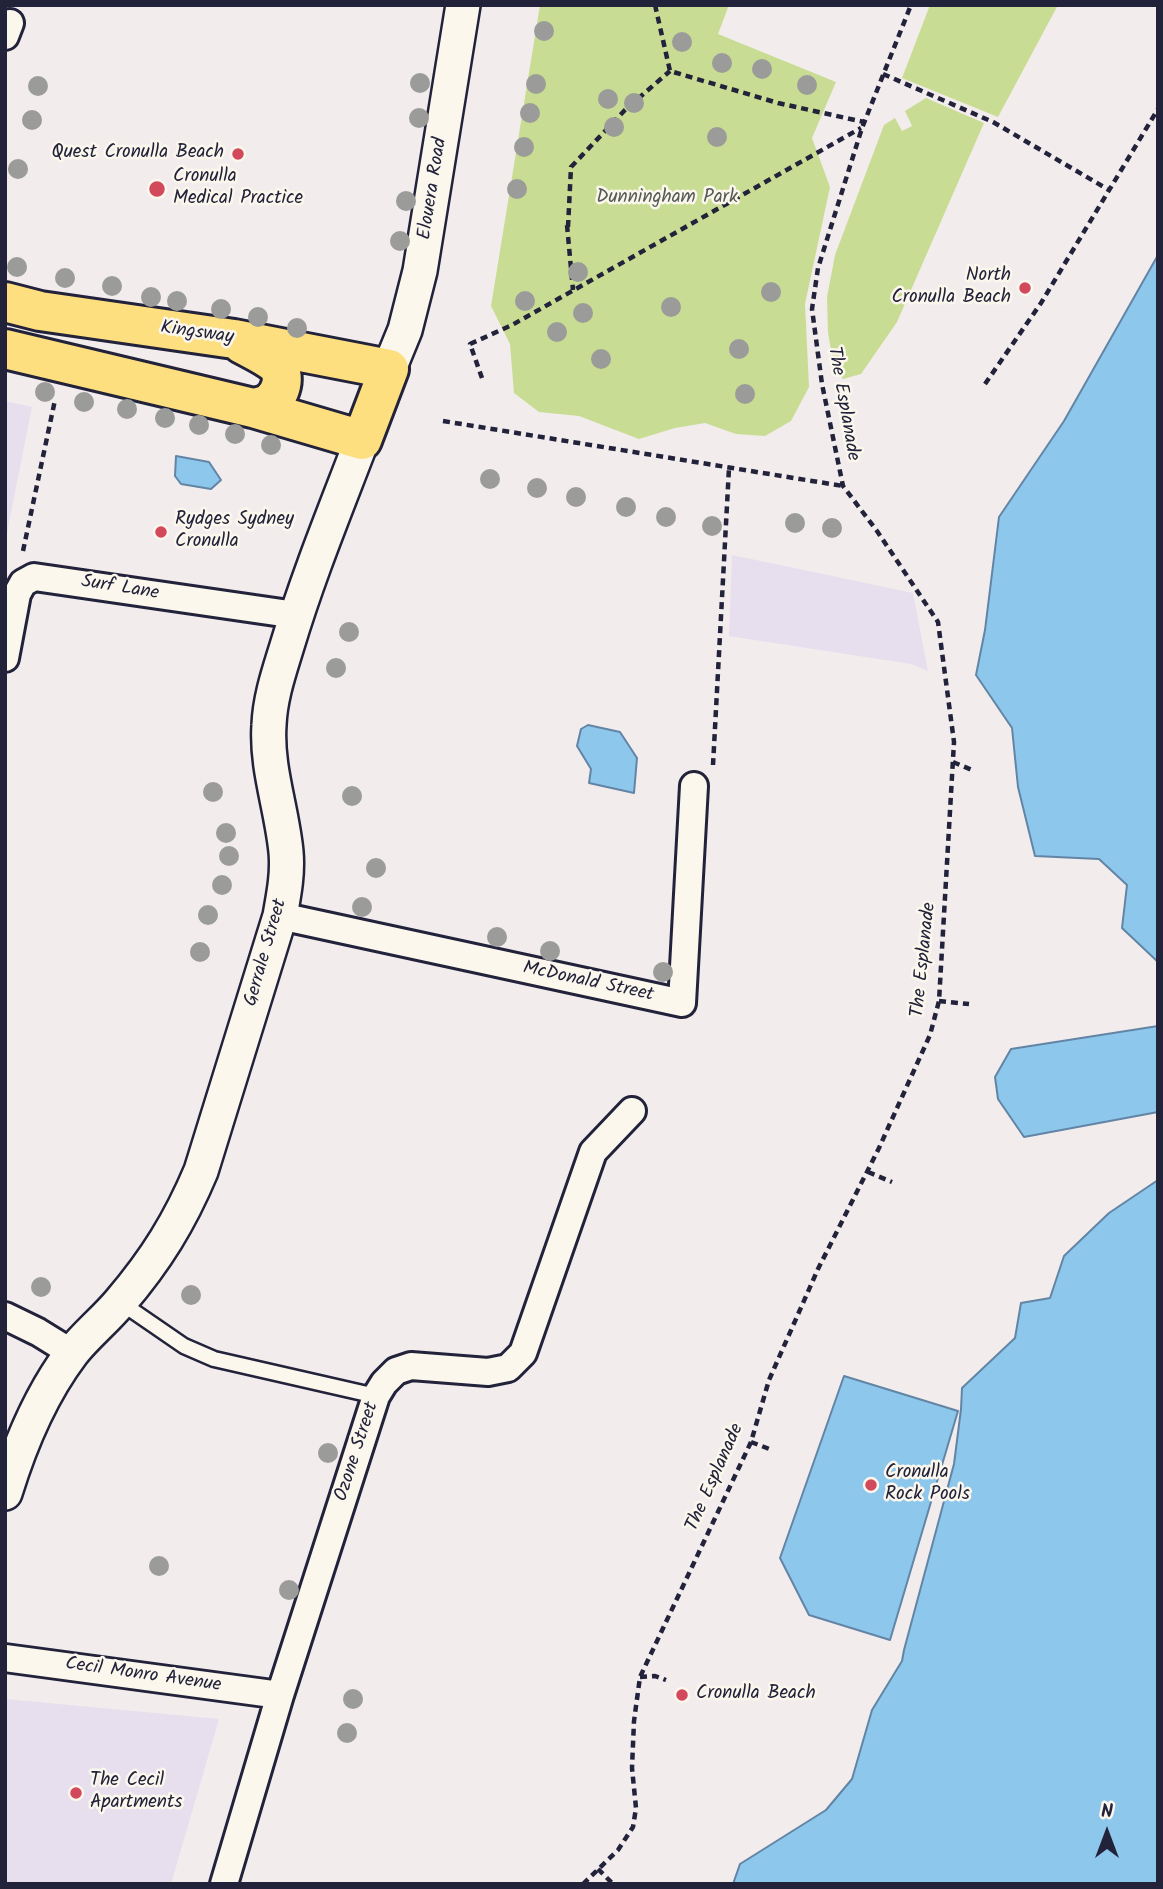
<!DOCTYPE html>
<style>
body{margin:0}
#map{position:relative;width:1163px;height:1889px;overflow:hidden;background:#f2eced;font-family:Kalam,sans-serif}
canvas{display:block}
.frame{position:absolute;inset:0;border:7px solid #22223b;pointer-events:none}
.north{position:absolute;left:1072px;top:1798px;width:70px;height:70px;-webkit-text-stroke:5px #fbf7ec;paint-order:stroke;rotate:0deg;font-size:19px;font-weight:700;line-height:28px;text-align:center;color:#22223b}
.north::after{content:'';display:block;margin:auto;width:24px;height:32px;background:#22223b;clip-path:polygon(50% 0,100% 100%,50% 72%,0 100%)}
</style>
<div id="map">
<canvas width="1163" height="1889"></canvas>
<div class="frame"></div>
<div class="north">N</div>
</div>
<script>
const ctx = document.querySelector('canvas').getContext('2d');
ctx.lineJoin = 'round';
function fillPath(path, color) { ctx.fillStyle = color; ctx.fill(path, 'evenodd'); }
function trace(path, color, width, dash) { ctx.strokeStyle = color; ctx.lineWidth = width; ctx.lineCap = dash ? 'butt' : 'round'; ctx.setLineDash(dash || []); ctx.stroke(path); }
function label(font, color, halo, rows, align = 'center') {
  ctx.font = font + ' Kalam,sans-serif'; ctx.lineWidth = 5; ctx.setLineDash([]); ctx.textBaseline = 'middle'; ctx.strokeStyle = halo; ctx.fillStyle = color; for (const [text, x, y, turn = 0] of rows) {
    ctx.save(); ctx.translate(x, y); ctx.rotate((+turn || 0) * Math.PI / 180); ctx.textAlign = isNaN(turn) ? turn : align; if (halo) ctx.strokeText(text, 0, 0); ctx.fillText(text, 0, 0); ctx.restore();
  }
}
fillPath(new Path2D(`
 M5,401L32,407L5,543Z
 M732,555L913,593L928,671L911,664L729,636Z
 M5,1699L219,1719L171,1884H5Z`), '#e7deee');
fillPath(new Path2D(`
 M540,5H729L718,34L836,82L812,138L830,187L805,304L809,387L791,421L765,436L736,434L705,423L675,428L639,439L579,416L539,412L514,393L510,344L491,306Z
 M930,5H1058L998,117L902,78Z
 M926,98L984,123L897,322L861,374L843,379L833,363L828,332L827,297L835,255L884,125L895,118L902,131L912,126L905,111Z`), '#c8dd93');
const water = new Path2D(`
 M1158,255V962L1122,928L1127,885L1099,859L1035,856L1018,787L1012,728L976,675L985,630L999,517L1064,421Z
 M176,456L209,462L221,480L211,489L181,484L175,476Z
 M588,725L620,732L637,758L634,793L589,783L591,769L577,746L581,729Z
 M1158,1026V1112L1024,1137L998,1099L995,1077L1011,1049Z
 M1158,1180V1884H733L740,1864L826,1810L852,1779L872,1710L902,1661L904,1650L954,1464L961,1409L962,1388L1015,1338L1021,1303L1050,1298L1064,1256L1109,1213Z
 M844,1376L958,1411L890,1640L809,1615L780,1558Z`);
fillPath(water, '#8dc7ec');
trace(water, '#6285a5', 2);
const service = new Path2D(`
 M120,1302L184,1346L214,1359L376,1396`);
const minor = new Path2D(`
 M5,36L10,23
 M5,658L17,594L23,583L34,577L296,615
 M280,916L682,1003L694,786
 M5,1316L38,1332L72,1353
 M5,1658L280,1695
 M224,1884L280,1695L376,1396L384,1383L396,1371L411,1366L488,1372L508,1368L523,1353L593,1152L632,1111`);
const tertiary = new Path2D(`
 M389,369L405,330L420,271L463,5
 M5,1493C20,1444 41,1394 72,1353C86,1335 105,1320 120,1302C156,1260 180,1221 201,1171L280,916C284,894 288,873 286,852C282,809 266,768 269,725C270,698 279,672 287,646C308,576 336,508 362,440`);
const primary = new Path2D(`
 M5,302L40,311L234,339L389,369L362,440L253,408L5,349
 M242,344C253,350 266,356 276,364C287,376 281,395 269,403C264,406 259,407 253,408`);
trace(service, '#22223b', 19);
trace(minor, '#22223b', 32);
trace(tertiary, '#22223b', 38);
trace(primary, '#22223b', 44);
trace(new Path2D(`
 M655,5L670,71L778,103L864,122
 M883,74L993,122L1109,190
 M567,225L573,290
 M568,227L571,167L625,110L670,71
 M482,378L470,344L512,325L861,128
 M985,384L1041,303L1158,109
 M443,421L843,486
 M23,551L55,400
 M953,762L972,770
 M713,765L729,468
 M939,1001L969,1004
 M868,1172L892,1182
 M751,1442L772,1450
 M640,1677L655,1676L666,1680
 M598,1869L613,1884
 M583,1884L618,1850L633,1827L636,1808L632,1768L634,1721L640,1677L751,1442L769,1380L818,1269L879,1148L930,1035L939,1001L954,742L938,622L877,531L843,486L822,384L812,309L818,268L862,128L911,5`), '#22223b', 4.5, [7, 5]);
trace(service, '#fbf7ec', 14);
trace(minor, '#fbf7ec', 26);
trace(tertiary, '#fbf7ec', 33);
trace(primary, '#fedf80', 38);
ctx.fillStyle = '#9b9c99';
for (const [x, y] of [
 [544,31],
 [682,42],
 [722,63],
 [762,69],
 [420,83],
 [536,84],
 [807,85],
 [38,86],
 [608,99],
 [634,103],
 [530,113],
 [419,118],
 [32,120],
 [614,127],
 [717,137],
 [524,147],
 [18,169],
 [517,189],
 [406,201],
 [400,241],
 [17,267],
 [578,272],
 [65,278],
 [112,286],
 [771,292],
 [151,297],
 [177,301],
 [525,301],
 [671,307],
 [221,309],
 [583,313],
 [258,317],
 [297,328],
 [557,332],
 [739,349],
 [601,359],
 [45,392],
 [745,394],
 [84,402],
 [127,409],
 [165,418],
 [199,425],
 [235,434],
 [271,445],
 [490,479],
 [537,488],
 [576,497],
 [626,507],
 [666,517],
 [795,523],
 [712,526],
 [832,528],
 [349,632],
 [336,668],
 [213,792],
 [352,796],
 [226,833],
 [229,856],
 [376,868],
 [222,885],
 [362,907],
 [208,915],
 [497,937],
 [550,951],
 [200,952],
 [663,972],
 [41,1287],
 [191,1295],
 [328,1453],
 [159,1566],
 [289,1590],
 [353,1699],
 [347,1733]
]) { ctx.beginPath(); ctx.arc(x, y, 10, 0, 2 * Math.PI); ctx.fill(); }
for (const [x, y, r, color] of [
 [238,154,7,"#d1495b"],
 [157,189,9,"#d1495b"],
 [1025,288,7,"#d1495b"],
 [161,532,7,"#d1495b"],
 [871,1485,7,"#d1495b"],
 [682,1695,7,"#d1495b"],
 [76,1793,7,"#d1495b"]
]) { const dot = new Path2D(); dot.arc(x, y, r, 0, 2 * Math.PI); ctx.fillStyle = color; ctx.fill(dot); trace(dot, '#fbf7ec', 2.5); }
label('19px', '#22223b', '#fbf7ec', [
 ["Quest Cronulla Beach",224,154,"right"],
 ["Cronulla",173,178],
 ["Medical Practice",173,200],
 ["North",1011,277,"right"],
 ["Cronulla Beach",1011,299,"right"],
 ["Rydges Sydney",175,521],
 ["Cronulla",175,543],
 ["Cronulla",885,1474],
 ["Rock Pools",885,1496],
 ["Cronulla Beach",696,1695],
 ["The Cecil",90,1782],
 ["Apartments",90,1804]
], 'left');
label('19px', '#22223b', '#fbf7ec', [
 ["Elouera Road",434,189,-81],
 ["Kingsway",197,334,8],
 ["The Esplanade",842,404,80],
 ["Surf Lane",120,589,9],
 ["Gerrale Street",267,953,-74],
 ["The Esplanade",925,960,-84],
 ["McDonald Street",588,983,12],
 ["Ozone Street",358,1452,-72],
 ["The Esplanade",716,1478,-66],
 ["Cecil Monro Avenue",143,1676,8]
]);
label('19px', '#545a55', '#fbf7ec', [
 ["Dunningham Park",667,199]
]);
</script>
